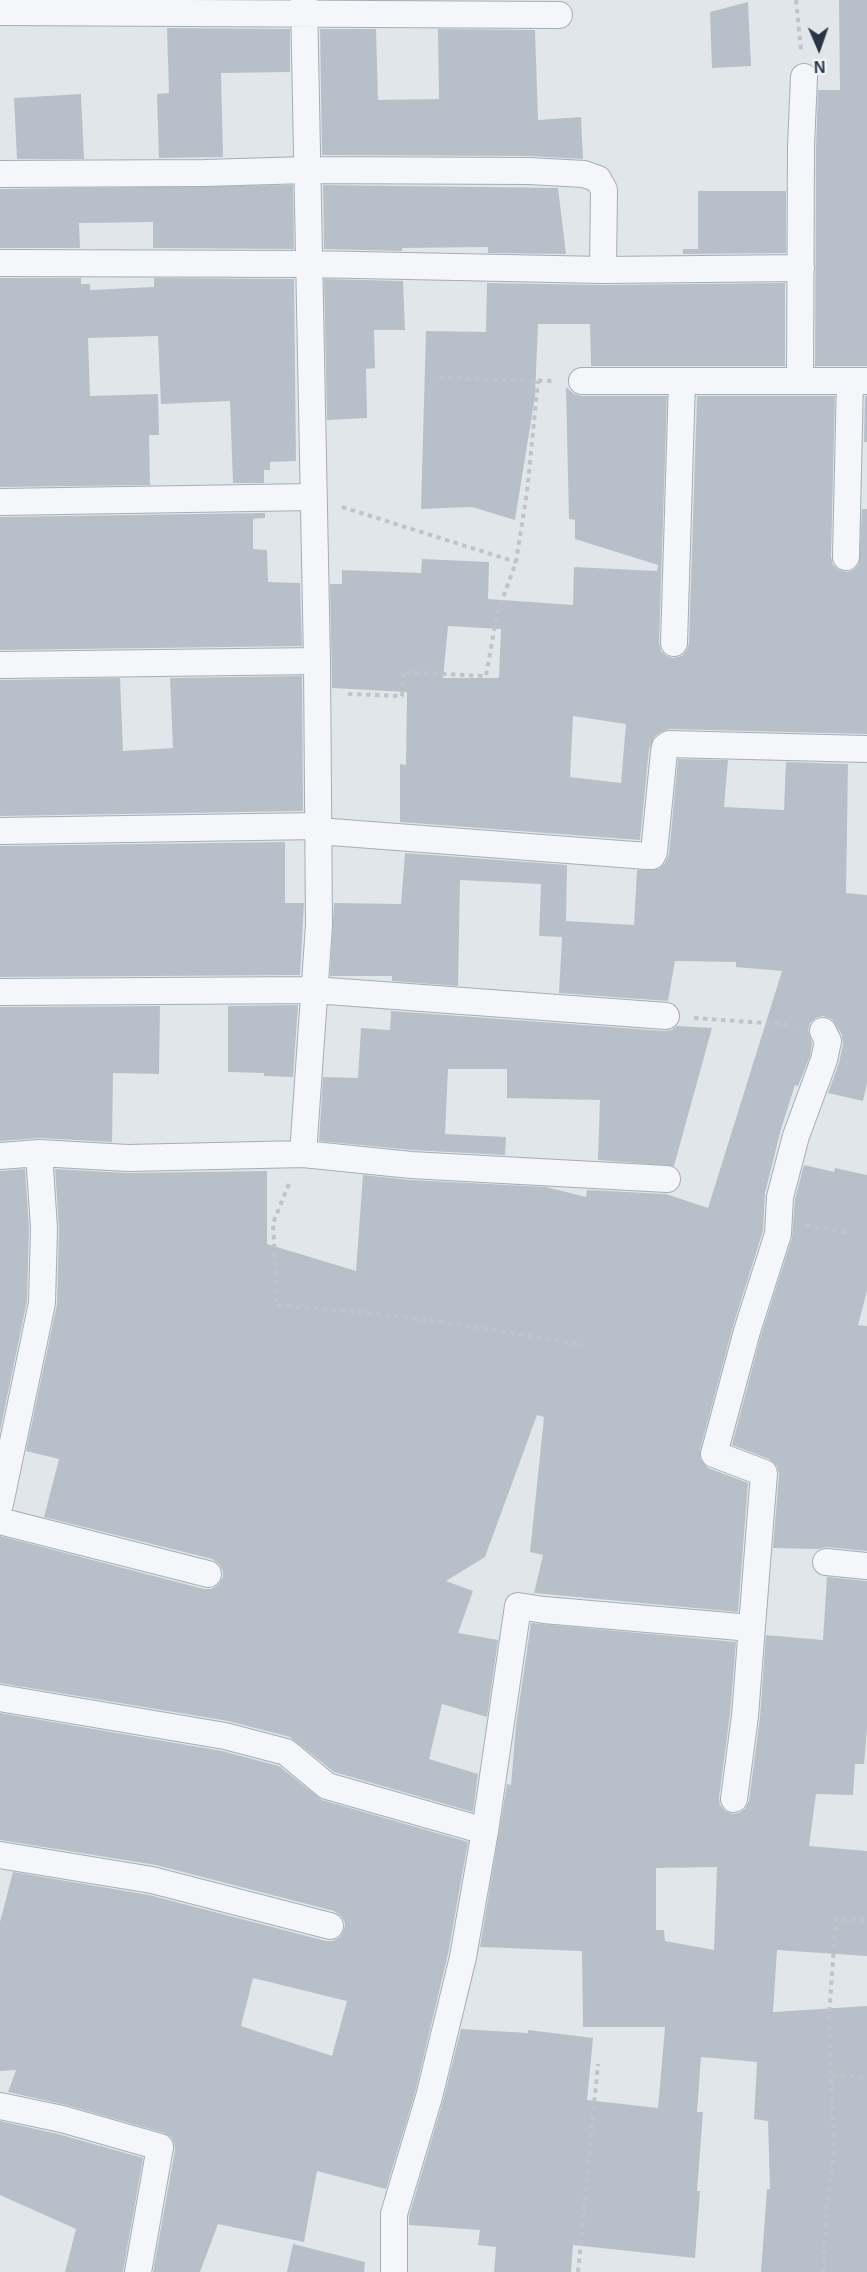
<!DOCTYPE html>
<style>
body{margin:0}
#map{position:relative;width:867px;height:2272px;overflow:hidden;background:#e1e6eb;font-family:Helvetica,sans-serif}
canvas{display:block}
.north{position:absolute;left:789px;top:18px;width:60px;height:60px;-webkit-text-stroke:4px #f1f5f8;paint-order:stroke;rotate:178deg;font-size:16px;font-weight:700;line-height:24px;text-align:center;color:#273545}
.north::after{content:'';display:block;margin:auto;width:21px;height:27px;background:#273545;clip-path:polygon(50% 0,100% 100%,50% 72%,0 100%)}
</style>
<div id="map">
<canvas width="867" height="2272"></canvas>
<div class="north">N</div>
</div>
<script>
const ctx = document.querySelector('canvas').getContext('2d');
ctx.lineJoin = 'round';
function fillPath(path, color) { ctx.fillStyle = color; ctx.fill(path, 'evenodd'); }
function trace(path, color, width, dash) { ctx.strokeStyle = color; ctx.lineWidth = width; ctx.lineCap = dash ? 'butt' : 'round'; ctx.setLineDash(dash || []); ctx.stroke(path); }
fillPath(new Path2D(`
 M839,0H867V366H815L816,146L818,90H840Z
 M748,2L751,66L712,68L710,12Z
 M167,28L290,29V72L221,73L223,157L159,158L157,94L169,93Z
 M320,29H376L378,100L439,99L438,29L535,30L538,120L581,117L583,159L529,156L322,155Z
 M81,94L84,159H17L14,98Z
 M293,185L294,249L153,248V222L79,223L80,248H0V189Z
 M323,185L558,188L566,254L488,253V247L402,248V251L324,249Z
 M698,191H786V253L683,254V249H698Z
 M0,278H81V284H90V290L154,287V278L294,279L296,461L270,462V470H264V483H233L230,401L161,404L158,336L88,338L90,396L158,394L159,435H149L150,485L0,487Z
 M324,279L403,281L405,330H374L375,368L366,369L367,418L327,420Z
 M487,283L603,285L785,283V366H591L590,324H538L535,396L515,520L472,507L421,509L426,331L486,332Z
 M566,387L574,394L582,396H667L659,643L661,651L667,656L673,658L682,656L687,650L689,643L697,396H835L831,557L833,565L839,570L846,572L853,570L859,564L862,509H867V734L669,729L661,732L655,736L649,749L640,840L400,822V764L406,765L407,692L332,688L330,584H342V570L421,573L422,559L489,562L488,599L573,605L574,567L657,571L658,565L575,539V520L569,519ZM448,626L501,629L499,678H443ZM573,716L626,724L621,783L570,777Z
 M865,396H867V442H864Z
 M265,513V518L253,519V549L267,550L268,582L300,583L302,646L0,650V517Z
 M302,676L303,811L0,816V680L120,678L123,751L173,748L170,678Z
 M678,759L728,760L724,807L784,810L786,762L848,764L846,893L867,895V1083L863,1101L828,1093L839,1063L843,1044L842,1035L832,1019L823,1016L816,1018L810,1023L808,1030L812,1043L810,1056L798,1086L795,1085L781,1129L765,1193L763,1231L733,1326L700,1450V1458L708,1468L748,1483L738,1612L534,1593L543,1555L530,1552L544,1417L537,1415L485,1557L446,1581L473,1591L458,1633L498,1640L487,1717L442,1704L429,1759L478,1774L473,1812L334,1772L290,1737L228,1721L0,1683V1536L204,1589H211L218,1585L223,1577V1571L219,1564L212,1559L44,1517L59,1459L26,1451L57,1304L59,1228L55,1169L128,1173L267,1171V1244L356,1271L363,1175L410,1180L546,1187L586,1197L587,1190L666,1194L708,1208L782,971L736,967V962L675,961L668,1001L559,993L562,937L539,936L541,884L460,880L458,986L392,981V976H330L334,903L401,904L405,853L567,865L566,921L634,925L637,870L659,869L665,863L669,854Z
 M285,842V903H304L300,975L0,977V846Z
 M298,1005L293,1077L264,1076V1073L228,1072V1006Z
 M160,1006L159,1074L113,1073L112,1142L40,1138L0,1141V1007Z
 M391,1011L665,1031L672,1030L677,1026L712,1028L674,1166L598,1160L600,1100L507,1098V1069H448L445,1134L506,1137L505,1155L412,1150L319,1141L323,1077L358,1078L361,1028L390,1030Z
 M804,1165L834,1172L835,1168L867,1175V1291L858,1325L867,1326V1551L827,1547L818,1549L773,1548L779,1474L777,1466L769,1459L732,1445L761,1335L792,1238L795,1199Z
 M25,1169L29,1228L27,1301L0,1431V1171Z
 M827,1577L867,1581V1729L864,1764H855L853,1795L816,1794L809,1846L867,1851V1956L777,1950L773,2012L867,2006V2272H761L767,2189H770L768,2121L754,2119L757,2062L701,2057L697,2112H703L697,2191H700L695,2258L573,2245L571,2272H494L496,2247L478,2245L480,2230L409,2225V2216L443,2101L461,2029L528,2033V2030L593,2038L587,2100L658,2108L665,2027H583L582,1951L480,1947L507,1784L511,1785L516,1725L531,1623L736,1642L730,1714L719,1798L720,1805L725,1811L733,1814L739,1813L745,1809L749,1801L760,1717L766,1635L823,1640ZM717,1867L714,1950L665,1941L664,1930H656V1868Z
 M0,1713L222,1751L279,1766L322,1800L468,1842L448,1954L415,2093L386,2189L317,2171L304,2242L218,2224L200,2272H153L175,2150L174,2143L171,2137L164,2133L66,2105L8,2092L16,2070L0,2071V1922L13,1872L149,1895L326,1941H333L340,1937L344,1930L345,1923L341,1916L334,1911L156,1865L0,1840ZM253,1978L347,2001L332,2056L241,2026Z
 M0,2121L58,2134L143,2158L123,2272H65L76,2229L0,2195Z
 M293,2244L365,2262L364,2272H287Z`), '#b7c0c9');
const street = new Path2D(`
 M0,12L559,15
 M0,174L205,173L307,170L529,171L584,174L598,179L604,190L603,270
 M0,263L309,264L603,270L801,268
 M582,381H867
 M800,381L801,146L804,77
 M0,502L313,497
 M846,557L850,381
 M674,643L682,381
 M0,665L317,661
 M0,831L318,826
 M318,831L647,856H652L654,852L664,752L665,747L669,744L867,749
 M0,992L314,990L666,1016
 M303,1154L319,925L317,661L304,0
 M0,1156L39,1153L128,1158L303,1154L411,1165L667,1179
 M0,1504L42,1303L44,1228L39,1153
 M0,1521L208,1574
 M826,1562L867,1566
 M0,1698L225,1736L286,1752L327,1786L485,1831L463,1957L429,2097L394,2214V2272
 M734,1799L745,1716L764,1473L714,1454L747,1331L778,1234L780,1197L796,1136L824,1060L828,1041L823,1031
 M485,1831L518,1606L544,1610L751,1628
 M0,1855L152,1880L330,1926
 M0,2106L62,2119L160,2147L138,2272`);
trace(street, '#a5adb6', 28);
trace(new Path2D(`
 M796,0L801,50
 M439,378L555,381
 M342,507L516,562
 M348,694L402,696L403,672L486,676L497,614L516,562L527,492L538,381
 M694,1018L794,1025
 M289,1184L273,1223L277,1306C380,1311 482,1327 583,1345
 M806,1225L850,1233
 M832,2076L867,2077
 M578,2272L598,2064
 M823,2272L827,2205L834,2154L829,2016L836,1919L867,1920`), '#bfc4ca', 4, [4.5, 4.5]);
trace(street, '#f4f6f9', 26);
</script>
